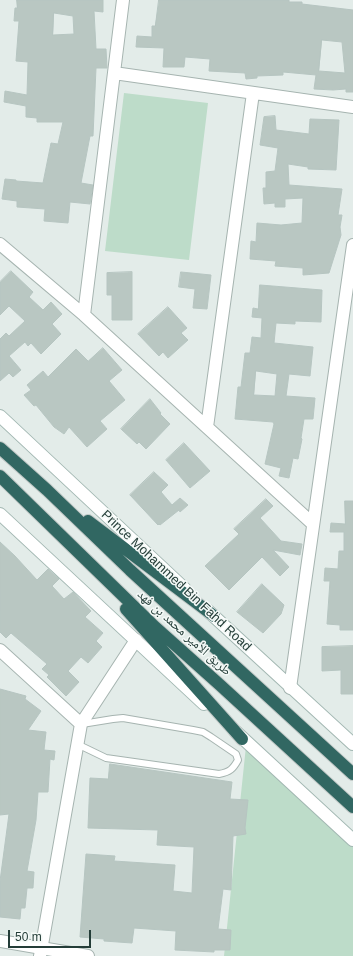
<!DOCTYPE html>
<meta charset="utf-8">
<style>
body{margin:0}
#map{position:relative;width:353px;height:956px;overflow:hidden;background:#e3ece9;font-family:Helvetica,sans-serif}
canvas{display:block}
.scale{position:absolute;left:8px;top:930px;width:83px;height:18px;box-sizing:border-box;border:2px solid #243d38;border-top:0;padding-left:5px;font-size:12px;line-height:14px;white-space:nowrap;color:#243d38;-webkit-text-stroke:3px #f4f9f7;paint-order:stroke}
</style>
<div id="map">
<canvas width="353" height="956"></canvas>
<div class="scale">50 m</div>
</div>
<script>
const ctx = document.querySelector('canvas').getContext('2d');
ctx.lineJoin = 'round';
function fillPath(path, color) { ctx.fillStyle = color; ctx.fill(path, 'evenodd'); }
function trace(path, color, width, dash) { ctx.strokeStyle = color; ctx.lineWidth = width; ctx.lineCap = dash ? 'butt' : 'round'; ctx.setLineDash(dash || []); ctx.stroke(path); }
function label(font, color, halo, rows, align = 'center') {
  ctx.font = font + ' Helvetica,"Noto Naskh Arabic",sans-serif'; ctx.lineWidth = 3; ctx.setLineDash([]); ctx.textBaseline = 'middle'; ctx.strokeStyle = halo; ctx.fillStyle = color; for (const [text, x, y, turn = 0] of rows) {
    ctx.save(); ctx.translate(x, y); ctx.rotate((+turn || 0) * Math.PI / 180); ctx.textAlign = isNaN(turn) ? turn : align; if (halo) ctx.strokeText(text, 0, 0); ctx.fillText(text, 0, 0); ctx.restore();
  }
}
fillPath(new Path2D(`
 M124,93L208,103L189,260L105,251Z
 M246,746L353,847V956H224Z`), '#bddcc9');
const building = new Path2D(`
 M17,0H103V12L94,11L96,49H106L107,68H96L93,136H90L81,183L93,185L90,204L70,202L68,223L44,221L45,209L17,207V201L2,199L5,179L16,180V181L43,183L51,143L58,144L63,122H37V118L26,117V106L4,102L5,91L27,95L28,62L16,61L19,21H14L15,8H17ZM54,13L73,16L74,34L53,35Z
 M159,0H289V2H302V4L353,10V92H346V89L333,90L314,89L316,75L283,72V75L257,76V78L246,79L245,73L209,71L210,59L185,57L184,67H163L164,48L136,47L137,36L152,37V26H155ZM322,40L342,42L345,73L319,71Z
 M275,116L276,130L309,134L310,119L339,120L336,170L308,169V167L288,164L289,185L342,189L338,215H342L340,227L341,235L329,273L303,275V268L275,266L276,261L250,259L251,241L256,242L257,223L281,225L302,223L303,198L285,199V207H275V203L264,204L263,188H266V172L275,171L278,148L260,145L264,117Z
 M11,271L33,292L29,297L43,310L51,302L62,314L52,324L61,334L41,354L31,343L28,346L25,342L9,356L21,370L13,377L9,373L0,381V339L6,333L9,336L25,321L9,306L0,315V282Z
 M132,272V320H112V295H107V273Z
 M181,272L211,275L207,309L193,308L195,289L179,287Z
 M260,285L322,290L321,322L295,321V324L276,323L274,343L313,347L310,376L289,374L286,396L315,398L313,419H304L301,438L302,439L298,459L293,458L289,478L279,476L281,468L265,464L274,424L273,422L235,419L238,387H241L245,353H250L252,337L261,338L262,318L252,317L253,308L258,309ZM256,371L277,374L275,396L254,395Z
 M168,307L187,328L181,333L188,340L168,358L163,352L159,356L138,334Z
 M103,348L122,370L109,381L125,400L100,421L107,429L87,447L69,427L64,434L54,427L36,405L34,406L24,395L31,390L27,385L43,371L48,377L76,349L88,361Z
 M150,399L161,413L160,414L170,424L146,449L139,442L137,444L121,429Z
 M184,443L210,471L190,488L166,460Z
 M154,472L168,485L161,492L172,505L180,498L188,505L180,512L179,510L160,525L159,524L158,525L130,495Z
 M266,499L273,506L260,518L281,541L302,544L300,555L273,550L289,567L280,576L262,557L229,590L205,566L239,534L234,529Z
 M345,501H353V630H340V625L327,624L330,581H324L325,568L338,569L339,551H344V532H330L331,523L345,524Z
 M0,542L15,556L37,580L48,569L59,579L52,586L64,599L73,592L91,611L85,617L103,633L96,641L102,647L88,663L81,657L68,671L79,682L66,696L47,677L49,675L42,669L47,664L11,633L6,638L0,632Z
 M262,584L284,605L281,614L263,633L237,612Z
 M353,646V694H341V670L322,671V647Z
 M0,689L26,696L25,699L41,711L28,730L46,732L44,750L55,751L54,760L50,759L48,792H38L36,820L27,871L34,872L33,888H27L25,908H21L20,919L0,917V881L9,814L0,815Z
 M110,764L232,782L230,799L248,800L245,828L246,834L233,836L231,890L223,889L218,929L231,930L230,950H214V952L175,950L176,931L134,928L132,943L104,941V939L80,937L86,854L115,856L114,861L175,865L173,891L192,893L194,847L157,845L158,830L88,828L90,778L108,779Z`);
fillPath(building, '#b9c7c2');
trace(building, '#b6c5c1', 1);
const service = new Path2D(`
 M77,744L106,758L219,774C230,772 233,769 238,760L236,754L211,737L203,732L193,730L123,718L113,719L82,724`);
const minor = new Path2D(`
 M114,73L353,107
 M0,244L84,315L313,524
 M84,315L123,0
 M207,427L253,93
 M0,650L81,724
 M290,688L353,245
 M40,956L81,724L136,640`);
const tertiary = new Path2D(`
 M0,941L88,956`);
const secondary = new Path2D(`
 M0,416L185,589
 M0,514L204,704
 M207,610L353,744
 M236,732L353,840`);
const motorway = new Path2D(`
 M0,448L47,490L130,570L353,774
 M0,476L155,627L220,685L353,807
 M88,521L214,616
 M126,609L242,739`);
trace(service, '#a6b4b0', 8);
trace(minor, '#a6b4b0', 14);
trace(tertiary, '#a6b4b0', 14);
trace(secondary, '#a2b7b2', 14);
trace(motorway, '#c2c9c7', 14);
trace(service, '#fff', 6);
trace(minor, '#fff', 12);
trace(tertiary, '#fff', 12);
trace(secondary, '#fff', 12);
trace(motorway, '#316762', 12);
label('13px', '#243d38', '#f4f9f7', [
 ["Prince Mohammed Bin Fahd Road",176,581,43],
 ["طريق الأمير محمد بن فهد",184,633,42]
]);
</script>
